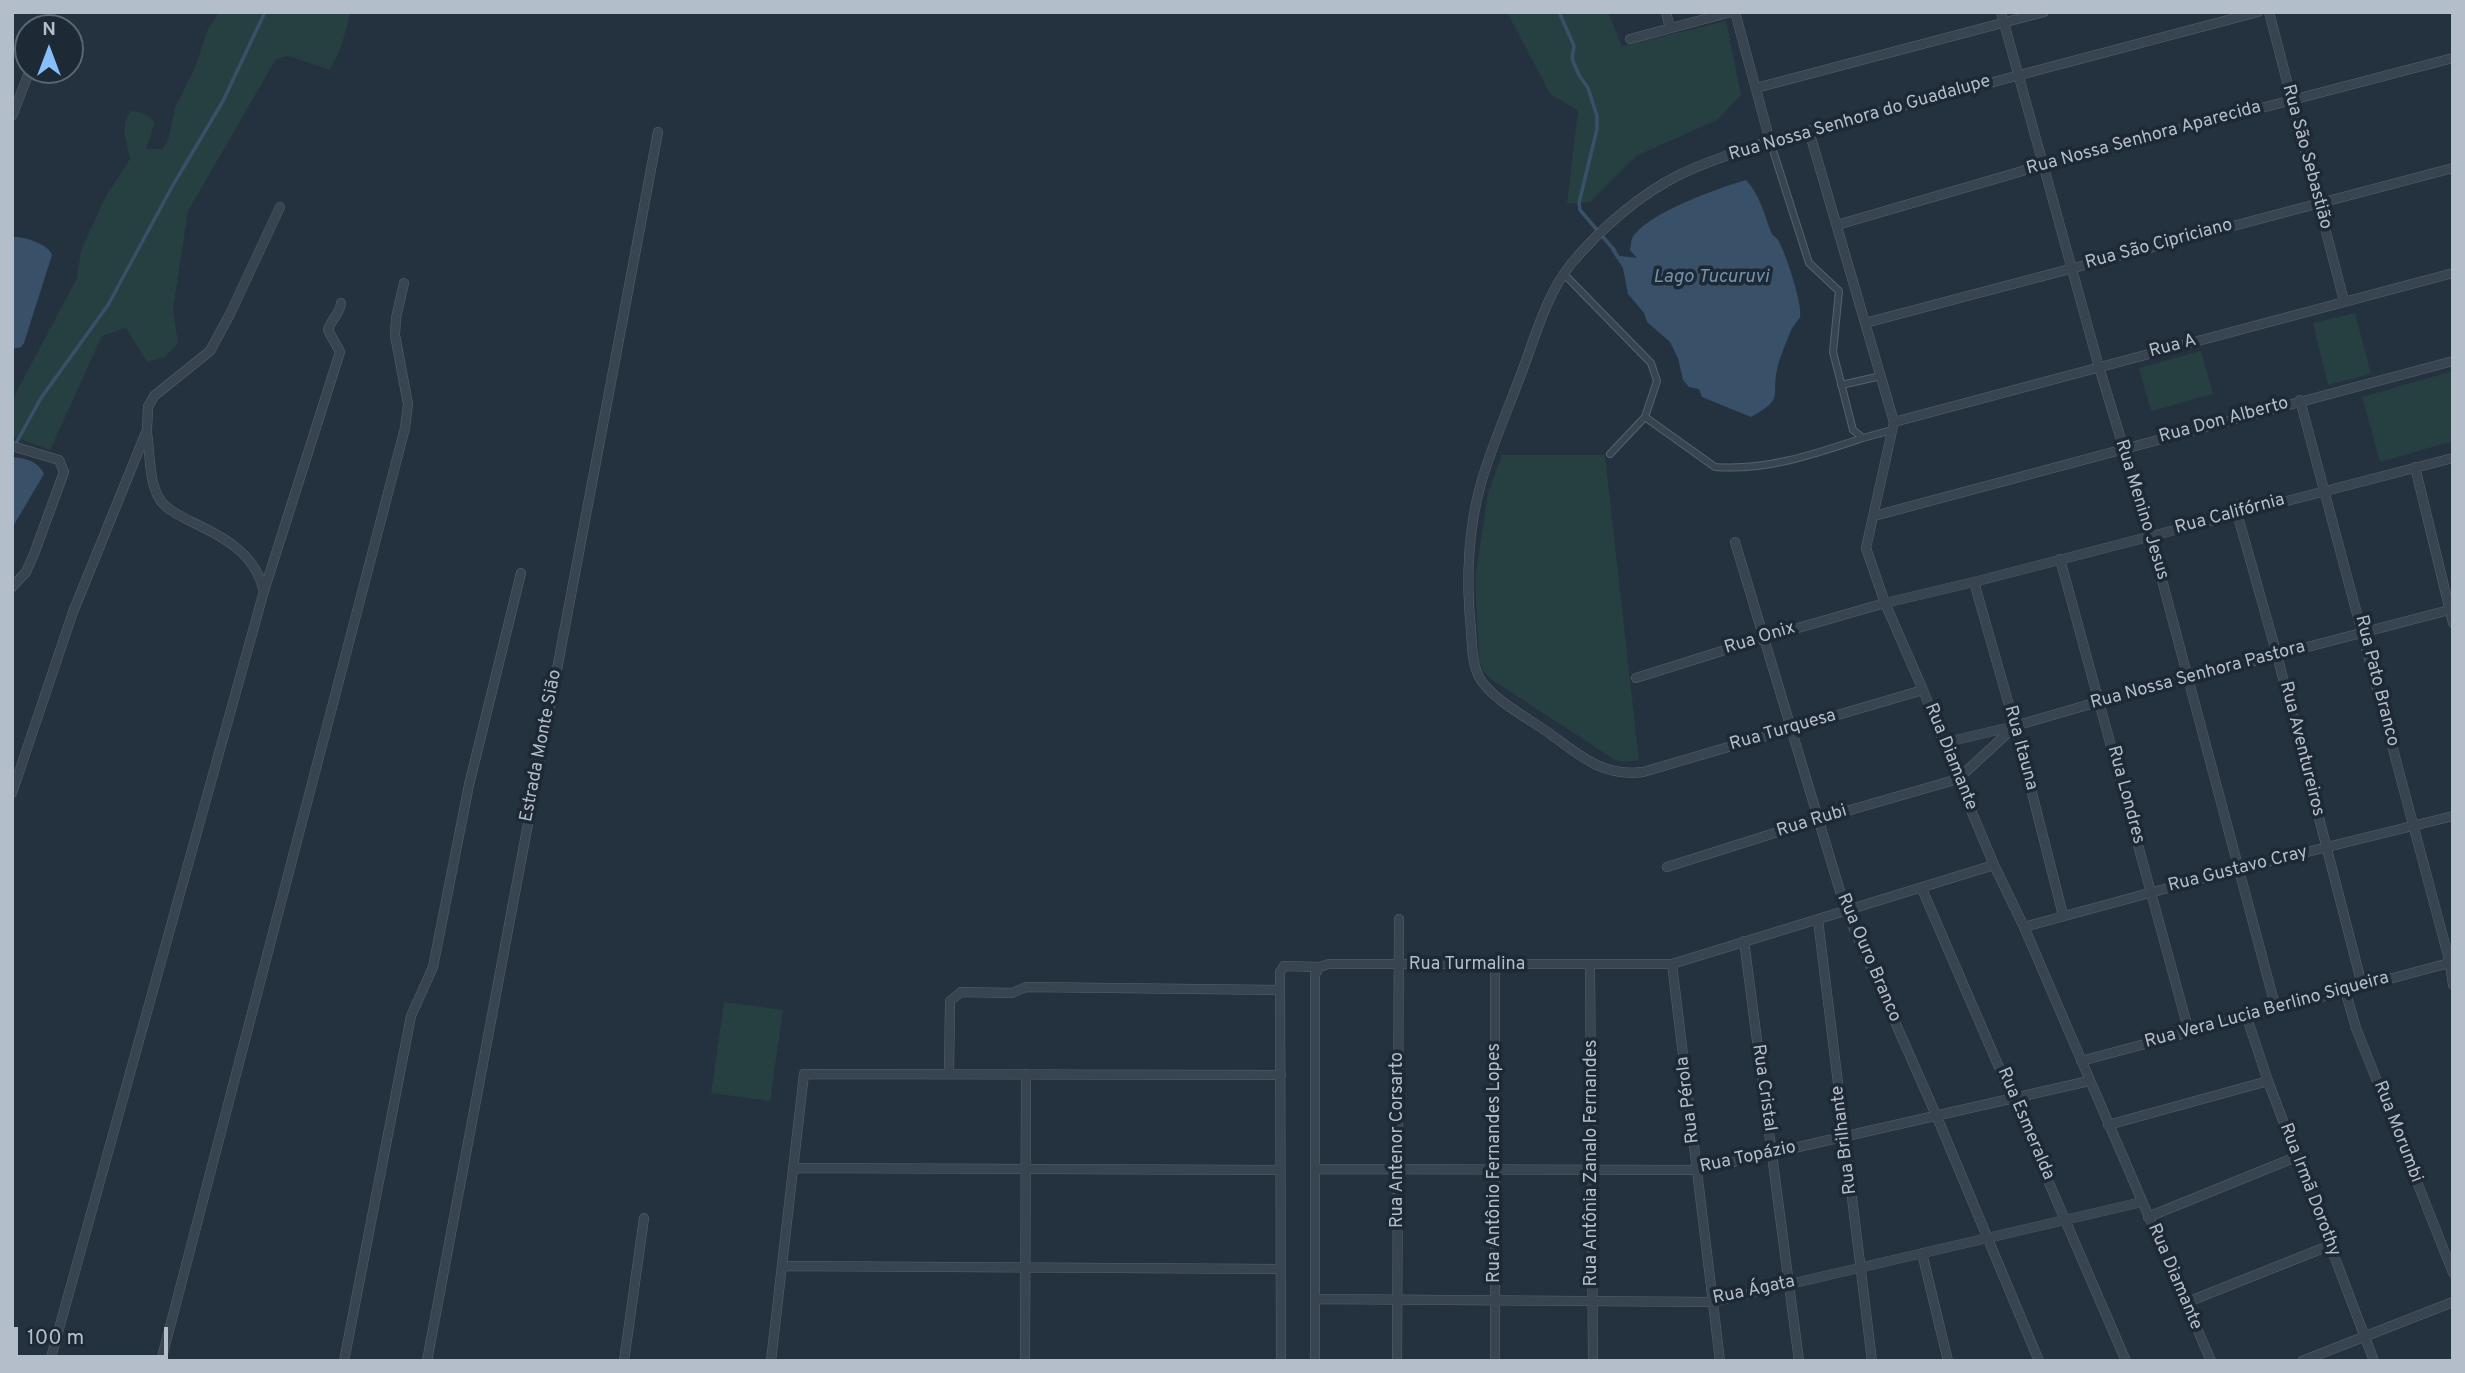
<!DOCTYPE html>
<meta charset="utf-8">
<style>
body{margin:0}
#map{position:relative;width:2465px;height:1373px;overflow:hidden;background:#24323f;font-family:Overpass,sans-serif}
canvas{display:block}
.frame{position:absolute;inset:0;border:14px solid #b4beca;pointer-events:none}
.north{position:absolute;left:14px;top:14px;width:70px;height:70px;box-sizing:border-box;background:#1d2934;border:2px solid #596570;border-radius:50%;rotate:0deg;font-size:19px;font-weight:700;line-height:28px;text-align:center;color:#b4beca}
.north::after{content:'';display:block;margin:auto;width:24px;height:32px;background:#88bffb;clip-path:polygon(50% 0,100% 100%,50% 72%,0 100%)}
.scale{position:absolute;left:14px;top:1327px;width:154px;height:32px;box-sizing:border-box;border:4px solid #b4beca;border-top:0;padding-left:9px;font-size:21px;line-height:24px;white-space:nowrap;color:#b4beca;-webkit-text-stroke:5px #1d2934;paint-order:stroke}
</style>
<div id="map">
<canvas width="2465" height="1373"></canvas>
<div class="frame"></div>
<div class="north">N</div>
<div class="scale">100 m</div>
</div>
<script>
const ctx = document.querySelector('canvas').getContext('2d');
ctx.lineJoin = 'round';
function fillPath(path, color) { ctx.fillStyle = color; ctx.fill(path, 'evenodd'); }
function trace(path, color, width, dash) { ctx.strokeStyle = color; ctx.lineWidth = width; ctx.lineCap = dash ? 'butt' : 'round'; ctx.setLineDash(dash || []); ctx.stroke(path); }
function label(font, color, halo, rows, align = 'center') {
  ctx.font = font + ' Overpass,sans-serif'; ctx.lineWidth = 7; ctx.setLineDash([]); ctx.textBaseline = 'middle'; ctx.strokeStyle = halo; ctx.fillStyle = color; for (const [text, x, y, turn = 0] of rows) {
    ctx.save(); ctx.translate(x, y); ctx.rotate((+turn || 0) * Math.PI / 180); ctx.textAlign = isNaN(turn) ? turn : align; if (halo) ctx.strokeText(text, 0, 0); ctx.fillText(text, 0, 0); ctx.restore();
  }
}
fillPath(new Path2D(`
 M219,12H351L341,47L330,70L288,56L276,59L188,211L173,309L178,343L165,357L147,362L126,328L102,336L50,450L12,436V400L77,278L81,250L106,196L130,159C127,142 119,125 131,111C141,111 147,115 155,122L146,149H163L169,137L175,108L196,65L207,31Z
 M1507,12H1608L1622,46L1726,21L1741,95L1717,120L1636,156L1590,202L1567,204L1578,110L1550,94Z
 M2355,313L2371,374L2328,385L2313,323Z
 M2201,351L2213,394L2151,411L2139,368Z
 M2453,371V441L2380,462L2362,397Z
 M1502,455H1605L1639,760L1624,762L1615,760L1491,679L1483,671L1479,661L1475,579L1488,493Z
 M724,1002L783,1010L770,1101L711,1093Z`), '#263f40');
fillPath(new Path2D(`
 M1746,180C1760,195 1764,214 1771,232C1773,237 1774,235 1778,240C1785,251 1803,305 1800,317C1798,321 1793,326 1791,330C1787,341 1781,354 1778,365C1770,397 1786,398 1751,417L1702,397L1699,389L1689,387L1683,380L1678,358L1670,342L1647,322L1644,313L1628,294L1623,268L1611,250L1613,248L1620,256L1637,258L1630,250C1631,244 1631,238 1635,234C1652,212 1718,188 1746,180Z
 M12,237C23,236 49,244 52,255L24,343L21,347L12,349Z
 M12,457C25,458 38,461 44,474L12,528Z`), '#385169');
trace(new Path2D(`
 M1559,12L1574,46L1572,59L1579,75L1588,88L1597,116V129L1579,203L1580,210L1615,251
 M15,445L41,398L108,305L173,185L223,101L265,12`), '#385169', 3.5);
const pedestrian = new Path2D(`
 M1770,141L1809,263L1839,291L1833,352L1853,430L1863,438L1892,430
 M1564,274L1651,363L1657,381L1645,417L1610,454
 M1841,385L1881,376
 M1645,417L1715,467C1766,471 1815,454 1863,438`);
const minor = new Path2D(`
 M1666,12L1670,28
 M1735,12L1770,141
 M2001,12L2099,367L2150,535L2276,1009
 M2269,12L2344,301
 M46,28L51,12
 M1630,39L1731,12
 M1756,88L2044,12
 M12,116L30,70
 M1809,131L1894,422L1866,548L1885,603L1923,690L1958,779L1994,865L2024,927L2211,1361
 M1837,225L2043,165L2453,58
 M1865,323L2453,168
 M2300,400L2450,963L2453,985
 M1894,422L2453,273
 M147,433C150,453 149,481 159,498C165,509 179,515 190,521C222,536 255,553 263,589
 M12,446L59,460L64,472L34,554L26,572L12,587
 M2415,467L2453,623
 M2237,513L2277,655L2362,985
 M1874,516L2453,361
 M1735,542L1846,911L1937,1117L2039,1361
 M2060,559L2189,1032
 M1974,582L2015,726L2063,915
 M1636,678L1763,638L1885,603L1974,582L2453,458
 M1923,690L1643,772C1602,777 1579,755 1549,733C1529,719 1490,698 1479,677C1472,663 1472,646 1471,630C1466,582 1468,530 1481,483C1492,445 1509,407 1523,369C1536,334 1547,294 1571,264C1600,229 1640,194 1681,174C1709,160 1740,151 1770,141L2258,12
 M1943,743L2015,726L2101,701L2453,609
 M12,793L73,612L147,430L148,407L154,396L210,351L230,314L280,207
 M1667,867L1819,819L1958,779L2013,728
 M1922,889L2126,1361
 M1818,920L1872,1361
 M2024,927L2238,869L2453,816
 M1744,941L1799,1361
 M1672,964L1720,1361
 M1590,965L1593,1361
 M1495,966V1361
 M2345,990L2356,1028L2453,1273
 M2247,1018L2268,1081L2374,1361
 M2081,1061L2453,962
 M949,1074L950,1001L961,992L1012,993L1026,987L1280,990
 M2108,1125L2268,1081
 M794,1168L1279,1170
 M1315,1169L1697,1170L2089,1081
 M2148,1217L2296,1157
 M1922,1253L1948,1361
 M782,1266L1279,1269
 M1315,1299L1713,1302L2142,1202
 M2185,1303L2331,1245
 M50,1361L264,591L340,352L328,330C331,319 340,314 341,303
 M161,1361L405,428L408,404L395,335L396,318L404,283
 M344,1361L411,1016L433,967L469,785L521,573
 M427,1361L658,132
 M624,1361L644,1218
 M771,1361L804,1074L1281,1075
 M1025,1361L1026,1074
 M1281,1361L1280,972L1284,966L1319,967
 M1315,1361V975L1319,967L1329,964H1672L1994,865
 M1397,1361L1399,919
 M2302,1361L2453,1302`);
trace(pedestrian, '#56616d', 8);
trace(minor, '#56616d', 10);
trace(pedestrian, '#38444f', 6);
trace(minor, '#38444f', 9);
label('18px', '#b4beca', '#1d2934', [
 ["Rua Nossa Senhora do Guadalupe",1860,119,-16],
 ["Rua Nossa Senhora Aparecida",2144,139,-15],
 ["Rua São Sebastião",2306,157,75],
 ["Rua São Cipriciano",2159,245,-15],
 ["Rua A",2173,347,-15],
 ["Rua Don Alberto",2224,421,-15],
 ["Rua Menino Jesus",2141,510,73],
 ["Rua Califórnia",2230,515,-15],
 ["Rua Onix",1760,639,-17],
 ["Rua Nossa Senhora Pastora",2198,676,-15],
 ["Rua Pato Branco",2376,681,76],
 ["Rua Turquesa",1783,731,-16],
 ["Estrada Monte Sião",542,746,-79],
 ["Rua Itauna",2020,748,75],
 ["Rua Aventureiros",2301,749,76],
 ["Rua Diamante",1950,757,68],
 ["Rua Londres",2125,795,75],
 ["Rua Rubi",1812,822,-17],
 ["Rua Gustavo Cray",2238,870,-14],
 ["Rua Ouro Branco",1868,958,67],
 ["Rua Turmalina",1467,965],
 ["Rua Vera Lucia Berlino Siqueira",2267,1011,-15],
 ["Rua Cristal",1763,1088,82],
 ["Rua Pérola",1689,1100,-97],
 ["Rua Esmeralda",2025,1124,67],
 ["Rua Morumbi",2397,1132,69],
 ["Rua Antenor Corsarto",1398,1140,-90],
 ["Rua Brilhante",1845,1140,-97],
 ["Rua Topázio",1748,1158,-12],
 ["Rua Antônio Fernandes Lopes",1495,1163,-90],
 ["Rua Antônia Zanalo Fernandes",1592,1163,-90],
 ["Rua Irmã Dorothy",2309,1190,69],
 ["Rua Diamante",2174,1277,67],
 ["Rua Ágata",1754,1291,-12]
]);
label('italic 19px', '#7392ae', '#1d2934', [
 ["Lago Tucuruvi",1711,278]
]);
</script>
